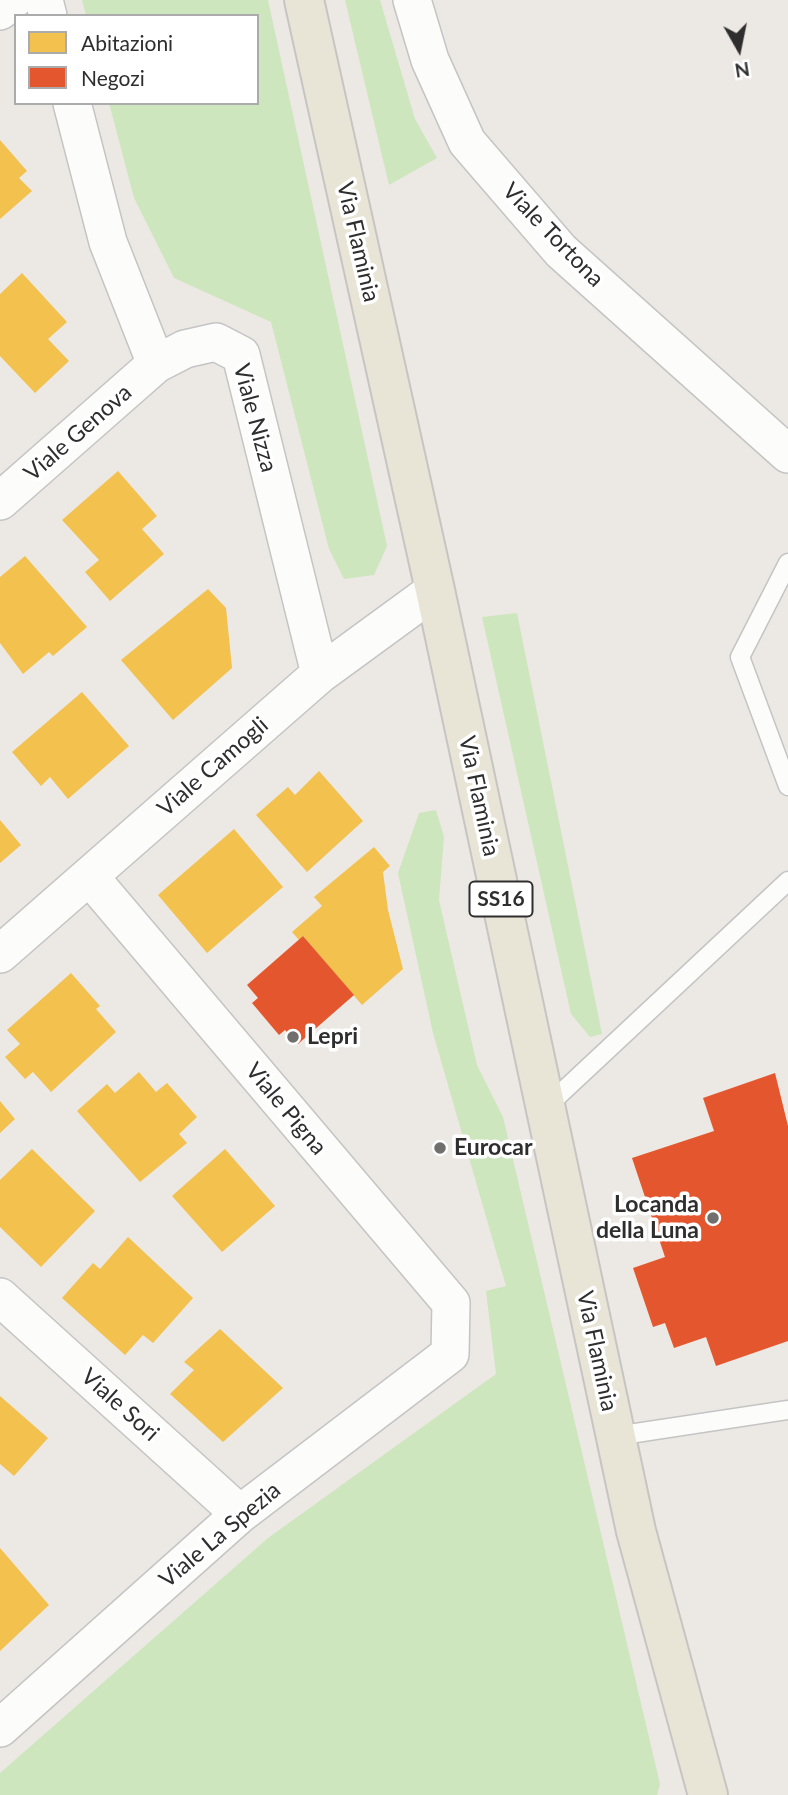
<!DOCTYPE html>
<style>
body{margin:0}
#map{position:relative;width:788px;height:1795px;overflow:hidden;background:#ece8e4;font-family:Lato,sans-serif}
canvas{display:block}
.legend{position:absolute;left:14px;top:14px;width:245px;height:91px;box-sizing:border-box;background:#fff;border:2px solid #ababab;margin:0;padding:9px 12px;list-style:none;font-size:21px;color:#2e2e2e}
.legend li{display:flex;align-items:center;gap:14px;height:35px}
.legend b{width:35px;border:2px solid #ababab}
.north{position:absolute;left:704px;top:14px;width:70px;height:70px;-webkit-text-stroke:5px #fff;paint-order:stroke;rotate:171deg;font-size:19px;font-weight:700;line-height:28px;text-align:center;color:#2e2e2e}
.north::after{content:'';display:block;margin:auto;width:24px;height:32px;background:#2e2e2e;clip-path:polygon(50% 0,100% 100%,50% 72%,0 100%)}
</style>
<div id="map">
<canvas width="788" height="1795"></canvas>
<ul class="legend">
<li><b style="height:19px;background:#f2c14e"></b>Abitazioni</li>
<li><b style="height:19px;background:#e4572e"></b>Negozi</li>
</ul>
<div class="north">N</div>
</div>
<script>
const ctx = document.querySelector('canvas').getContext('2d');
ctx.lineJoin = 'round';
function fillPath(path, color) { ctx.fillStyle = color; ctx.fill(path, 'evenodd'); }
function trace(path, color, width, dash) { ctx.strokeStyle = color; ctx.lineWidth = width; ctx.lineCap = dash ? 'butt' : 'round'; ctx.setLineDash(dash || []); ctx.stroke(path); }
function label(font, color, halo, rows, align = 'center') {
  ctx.font = font + ' Lato,sans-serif'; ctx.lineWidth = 7; ctx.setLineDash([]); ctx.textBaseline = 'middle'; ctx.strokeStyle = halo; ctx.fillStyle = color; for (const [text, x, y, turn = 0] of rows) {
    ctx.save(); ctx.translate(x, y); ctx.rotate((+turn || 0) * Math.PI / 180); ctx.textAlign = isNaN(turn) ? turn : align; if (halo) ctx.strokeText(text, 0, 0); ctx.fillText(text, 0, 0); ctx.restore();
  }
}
fillPath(new Path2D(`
 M82,0H268L387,546L374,575L344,579L329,549L271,322L174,278L134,198L109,103H257V16H86Z
 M345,0H380L415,119L437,158L389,185Z
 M517,613L602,1034L590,1037L571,1014L482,617Z
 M436,810L444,837L439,900L477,1065L503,1117L660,1784L657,1795H0V1773L268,1538L496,1374L486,1291L506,1286L433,1033L398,873L419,813Z`), '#cee6be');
fillPath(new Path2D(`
 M0,140L27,171L19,178L32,191L0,219Z
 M22,273L67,322L48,339L69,361L35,393L0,356V294Z
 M118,471L157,516L142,529L164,554L110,601L85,572L99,560L62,520Z
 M25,556L87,627L53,656L49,652L23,674L0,643V577Z
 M208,589L226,608L232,668L173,720L121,660Z
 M82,692L129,746L68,799L50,777L41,786L12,752Z
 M319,771L363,821L307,872L256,815L288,787L295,795Z
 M0,820L21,845L0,863Z
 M234,829L283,887L207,953L158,895Z
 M374,847L390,866L383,872L388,910L403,969L362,1005L303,936L299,940L292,932L322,906L314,897Z
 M71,973L100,1006L96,1009L116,1032L51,1092L33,1072L25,1079L5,1057L20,1044L7,1030Z
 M139,1072L156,1092L167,1083L197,1117L179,1134L187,1143L140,1182L77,1111L107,1084L115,1093Z
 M0,1101L15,1119L0,1133Z
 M32,1149L95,1211L41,1267L0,1227V1180Z
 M225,1149L275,1206L222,1252L172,1196Z
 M128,1237L193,1298L153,1343L143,1335L125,1355L62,1298L93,1263L100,1269Z
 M220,1329L283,1388L223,1442L170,1394L194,1370L184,1362Z
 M0,1396L48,1438L14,1476L0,1464Z
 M0,1548L49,1605L0,1651Z`), '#f2c14e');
fillPath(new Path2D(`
 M303,936L354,995L298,1044L285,1030L279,1035L252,1003L258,998L247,985Z
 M775,1073L788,1126V1341L716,1366L706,1337L674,1348L665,1323L653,1327L633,1268L665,1257L632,1158L714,1131L703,1098Z`), '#e4572e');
const service = new Path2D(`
 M788,563L740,657L788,786
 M545,1108L788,881
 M616,1436L788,1410`);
const minor = new Path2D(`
 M44,0L48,16
 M412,0L430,60L467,142L561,251L788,454
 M0,11L13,0
 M72,103L108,242L156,364
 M0,501L156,364L185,349L216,342L241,355L320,674
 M0,954L320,674L435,590
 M0,1297L240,1514
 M0,1728L240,1514L450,1354L451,1303L89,876`);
const primary = new Path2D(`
 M304,0L435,590L636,1531L708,1795`);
trace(service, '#c5c4c5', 21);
trace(minor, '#c5c4c5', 40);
trace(primary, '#c6c5c4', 42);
trace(service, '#fcfcfb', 18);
trace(minor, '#fcfcfb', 37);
trace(primary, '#e8e4d6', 38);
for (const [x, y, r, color] of [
 [293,1037,7,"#706f6e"],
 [440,1148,7,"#706f6e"],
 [713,1218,7,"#706f6e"]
]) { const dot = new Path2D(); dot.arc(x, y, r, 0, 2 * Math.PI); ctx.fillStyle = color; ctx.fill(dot); trace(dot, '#fff', 2.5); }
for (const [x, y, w] of [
 [501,899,63]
]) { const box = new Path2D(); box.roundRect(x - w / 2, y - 17.5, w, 35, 5); ctx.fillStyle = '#fff'; ctx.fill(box); trace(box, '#2e2e2e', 2); }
label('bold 21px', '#2e2e2e', null, [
 ["SS16",501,899]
]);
label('23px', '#2e2e2e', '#fff', [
 ["Viale Tortona",553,235,46],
 ["Via Flaminia",358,242,77],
 ["Viale Nizza",255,418,75],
 ["Viale Genova",78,433,-41],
 ["Viale Camogli",213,767,-41],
 ["Via Flaminia",479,796,78],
 ["Viale Pigna",286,1109,50],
 ["Via Flaminia",597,1351,78],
 ["Viale Sori",120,1405,42],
 ["Viale La Spezia",220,1535,-40]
]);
label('bold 23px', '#2e2e2e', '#fff', [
 ["Lepri",307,1037],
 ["Eurocar",454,1148],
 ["Locanda",699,1205,"right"],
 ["della Luna",699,1231,"right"]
], 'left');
</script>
